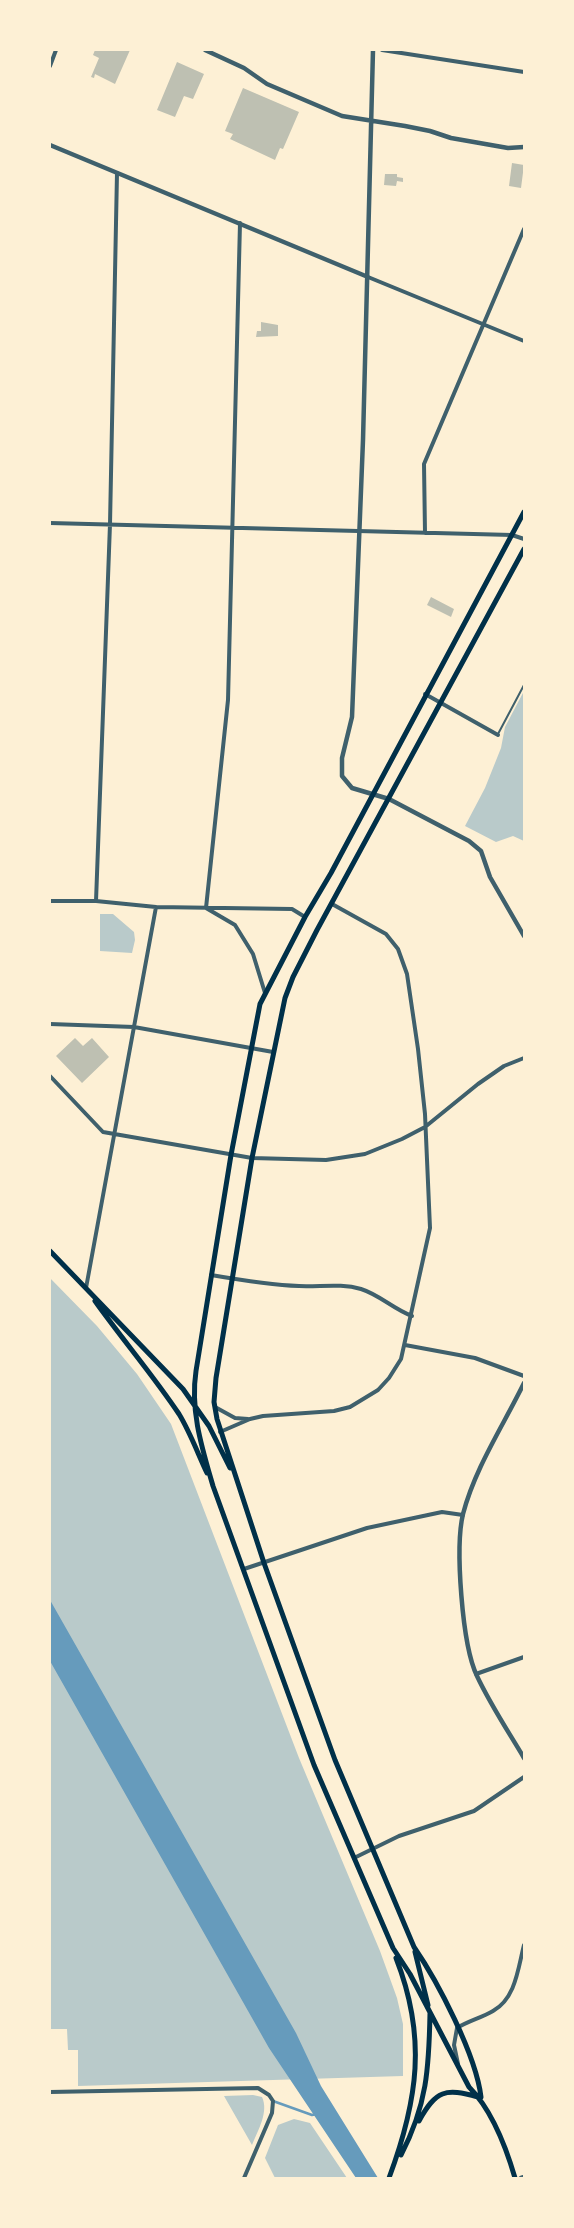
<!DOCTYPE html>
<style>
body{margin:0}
#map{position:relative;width:574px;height:2228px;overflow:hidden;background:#fdf0d5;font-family:"Exo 2",sans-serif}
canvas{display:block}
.frame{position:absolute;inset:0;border:51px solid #fdf0d5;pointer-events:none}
</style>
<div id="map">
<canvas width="574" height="2228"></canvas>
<div class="frame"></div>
</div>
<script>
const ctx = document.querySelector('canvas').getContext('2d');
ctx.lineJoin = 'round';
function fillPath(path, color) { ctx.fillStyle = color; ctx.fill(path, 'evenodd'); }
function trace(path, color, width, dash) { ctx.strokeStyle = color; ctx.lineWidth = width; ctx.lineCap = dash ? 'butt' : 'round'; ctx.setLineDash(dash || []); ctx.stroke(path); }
fillPath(new Path2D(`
 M524,691V841L513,836L496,842L465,826L485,788L501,748L505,727Z
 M100,914H113L134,932L135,940L132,953L100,951Z
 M50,1278L97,1326L137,1374L171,1424L299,1758L380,1951L397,1998L403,2024V2076L78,2086V2050H68L67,2029H50Z
 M253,2095L262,2097C269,2112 258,2130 252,2145L224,2096Z
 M294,2119L310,2123L347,2178H275L265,2158L278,2125Z`), '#b9caca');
fillPath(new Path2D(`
 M50,1600L296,2033L321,2086L378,2178H356L269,2048L50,1661Z`), '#669bbc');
trace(new Path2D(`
 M273,2101L312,2115L317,2114`), '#669bbc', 2.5);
fillPath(new Path2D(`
 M95,50H130L115,84L95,74L94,78L91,77L99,58L93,55Z
 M177,62L204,74L193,99L184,96L175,117L157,110Z
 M243,88L299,112L283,149L280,148L275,160L230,139L233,134L225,131Z
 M512,163L524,165L521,188L509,186Z
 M385,174H397V177L403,178V182L397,181L396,186L384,185Z
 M261,322L278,325V336L256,337L257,331H261Z
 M431,597L454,609L451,617L427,605Z
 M75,1038L83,1046L92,1038L109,1057L82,1083L56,1056Z`), '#bec0b2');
trace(new Path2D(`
 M498,734L524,685`), '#3f606c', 2);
trace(new Path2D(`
 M382,50L524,72
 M50,66L56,50
 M240,223L228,700L206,908L235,925L253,954L265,993
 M368,277L524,341
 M50,523L512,535L524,539
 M425,533L424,464L524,229
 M425,694L498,735
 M50,901H96L156,907L292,909L305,917
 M96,901L110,524L117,173
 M50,1024L134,1027L273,1052
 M50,1076L103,1132L252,1158L326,1160L365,1154L402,1139L425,1127L478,1084L504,1066L524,1058
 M211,1275C240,1280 270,1285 299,1286C320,1287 341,1283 361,1289C380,1295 393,1309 412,1316
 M86,1288L156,907
 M405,1345L475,1358L524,1376
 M215,1407L235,1418L248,1419
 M220,1432L250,1419L263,1416L334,1411L350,1407L378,1390L389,1378L401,1359L430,1228L425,1114L418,1049L407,974L398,949L386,934L332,904
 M244,1569L367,1528L442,1512L463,1515
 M476,1674L524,1657
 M354,1858L399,1836L474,1811L524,1777
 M458,2064L454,2045L457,2028C468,2021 481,2018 493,2011C516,1998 518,1968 524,1945
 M50,2092L258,2088L269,2095L273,2101L272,2113L244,2178`), '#3f606c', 4);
trace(new Path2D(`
 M205,50L244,68L267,84L342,116L405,126L430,131L451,138L508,148L524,147
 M373,50L363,440L352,717L342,758V776L352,788L389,799L469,841L481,851L490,877L524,936
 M50,145L368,277
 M524,1383C503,1426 475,1468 463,1514C455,1547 462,1645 477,1676C490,1704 508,1731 524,1758
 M521,2178L524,2177`), '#3f606c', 4.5);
trace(new Path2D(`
 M50,1251L183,1389L209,1426L230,1468
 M95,1301C122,1339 153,1375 179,1414C190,1432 198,1454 207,1473
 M415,1952L428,2005
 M481,2097C476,2055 438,1982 414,1947L335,1760L264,1563L217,1419L214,1402L216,1378L252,1158L285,998L293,977L317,930L524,549
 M419,2121C436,2090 445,2088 478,2097
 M401,2155C427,2105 429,2068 430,2013
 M389,2178C418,2100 427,2037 396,1958
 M515,2178C506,2147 492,2110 469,2087L410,1974L393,1948L314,1765L213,1486C202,1448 190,1411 196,1371L231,1155L260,1004L305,917L331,873L524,512`), '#003049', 5);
</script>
